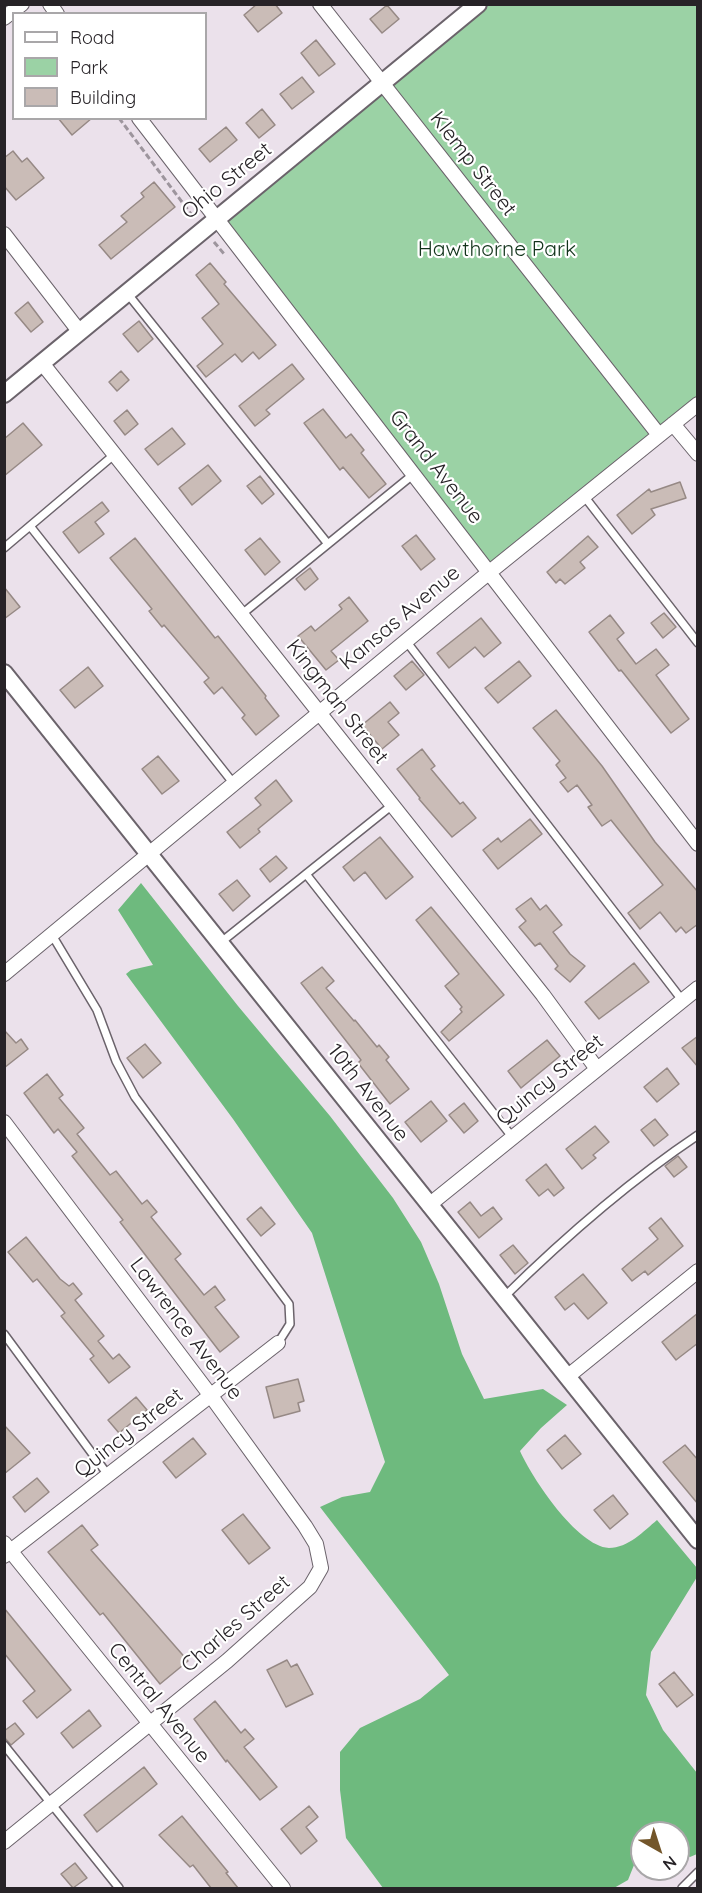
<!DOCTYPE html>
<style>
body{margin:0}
#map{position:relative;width:702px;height:1893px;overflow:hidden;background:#ebe1eb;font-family:Quicksand,sans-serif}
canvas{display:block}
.frame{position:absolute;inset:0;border:6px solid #272327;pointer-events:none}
.legend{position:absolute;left:12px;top:12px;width:195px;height:108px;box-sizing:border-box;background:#fff;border:2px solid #a9a7a9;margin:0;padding:8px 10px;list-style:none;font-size:18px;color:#272327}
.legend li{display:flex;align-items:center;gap:12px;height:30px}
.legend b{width:30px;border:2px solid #a9a7a9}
.north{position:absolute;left:630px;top:1821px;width:60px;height:60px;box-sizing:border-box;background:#fff;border:2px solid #a9a7a9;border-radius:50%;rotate:141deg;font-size:16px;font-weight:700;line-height:24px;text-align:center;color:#272327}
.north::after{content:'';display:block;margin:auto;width:21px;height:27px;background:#73562a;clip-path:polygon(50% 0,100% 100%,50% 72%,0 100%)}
</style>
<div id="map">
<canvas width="702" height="1893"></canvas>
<div class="frame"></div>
<ul class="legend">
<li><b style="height:8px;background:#fff"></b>Road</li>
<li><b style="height:16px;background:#9bd2a5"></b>Park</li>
<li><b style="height:16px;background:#cabcb7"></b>Building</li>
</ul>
<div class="north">N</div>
</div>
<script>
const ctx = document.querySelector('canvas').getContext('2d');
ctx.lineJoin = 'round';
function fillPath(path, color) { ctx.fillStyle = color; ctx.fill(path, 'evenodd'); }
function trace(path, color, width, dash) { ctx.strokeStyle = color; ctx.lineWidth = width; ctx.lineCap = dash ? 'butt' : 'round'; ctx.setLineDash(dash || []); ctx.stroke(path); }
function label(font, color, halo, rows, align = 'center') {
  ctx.font = font + ' Quicksand,sans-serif'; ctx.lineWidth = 4.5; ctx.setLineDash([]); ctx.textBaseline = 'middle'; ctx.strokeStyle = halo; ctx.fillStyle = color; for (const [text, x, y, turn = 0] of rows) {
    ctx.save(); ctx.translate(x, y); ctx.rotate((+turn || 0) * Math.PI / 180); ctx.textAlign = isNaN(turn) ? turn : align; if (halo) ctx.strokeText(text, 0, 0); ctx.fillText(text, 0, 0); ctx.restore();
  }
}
fillPath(new Path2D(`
 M478,5H697V404L490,571L217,217Z`), '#9bd2a5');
fillPath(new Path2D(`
 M141,883L238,1006L330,1116L393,1198L421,1242L439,1284L462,1354L484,1399L543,1389L567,1405L541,1428L520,1451C532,1478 577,1546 609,1548C628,1548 644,1531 657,1520L697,1568V1577L651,1652L646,1695L663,1730L697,1773V1854L690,1857L678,1851V1833H642V1854L638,1855L628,1880L614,1888H383L346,1838L340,1790V1752L360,1728L420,1699L449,1675L320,1507L342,1497L370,1492L385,1462L312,1233L233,1119L126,974L131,970L153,965L118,910Z`), '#6eba7e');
const building = new Path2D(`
 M257,4H275L282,13L258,32L244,15Z
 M387,5L399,19L382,33L370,19Z
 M316,40L335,64L319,76L301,53Z
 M302,77L314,92L292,109L280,94Z
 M262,109L275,125L259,138L246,123Z
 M58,118H92L72,135Z
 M226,127L237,140L210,162L199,149Z
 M13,151L22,162L27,158L44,178L16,200L4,186V158Z
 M154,182L175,207L111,259L99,245L127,222L121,216L144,197L141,193Z
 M210,263L226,282L224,284L276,345L259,359L253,352L242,362L235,354L206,377L197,366L223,344L202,318L219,304L196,275Z
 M28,302L43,322L31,332L15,313Z
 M139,321L153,339L138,352L123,334Z
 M292,364L304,379L266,410L270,414L255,426L239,406Z
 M121,371L129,380L117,391L109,382Z
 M323,409L346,438L351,434L364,450L361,453L386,484L369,498L343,467L340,470L304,423Z
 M127,410L138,424L125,435L114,421Z
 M23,423L42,445L4,476V439Z
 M172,428L185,444L158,465L145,449Z
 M208,465L221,481L192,505L179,488Z
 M260,476L274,494L262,504L247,486Z
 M680,482L686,498L651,509L655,515L632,534L617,515L649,489L651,492Z
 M102,502L109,511L95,522L104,534L79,553L63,532Z
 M416,535L435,559L421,570L402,546Z
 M588,536L598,547L580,562L585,568L565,584L560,579L556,583L547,572Z
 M135,538L215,638L218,636L266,696L265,698L279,716L256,735L242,718L245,715L222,687L214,694L204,682L209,678L164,625L162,627L149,611L152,609L110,558Z
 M260,538L280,562L265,575L245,550Z
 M310,568L318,579L305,590L296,579Z
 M4,587L20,607L4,619Z
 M349,597L368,621L331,651L339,660L326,670L298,636L311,626L315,631L342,609L339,605Z
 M664,613L676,627L663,638L651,623Z
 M610,615L624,633L617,639L636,664L656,649L669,665L656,675L689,719L671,733L621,670L619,671L589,632Z
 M481,618L501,643L484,657L475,647L449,668L437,653Z
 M412,661L424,675L406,690L394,676Z
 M519,661L531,676L498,703L485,688Z
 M88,667L103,686L75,708L60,690Z
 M390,702L399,713L388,722L399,735L382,749L362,725Z
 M556,710L602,766L655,842L698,892V924L686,933L681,927L676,932L660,912L640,929L628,913L663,885L611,820L602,826L588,807L592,805L577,785L568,792L560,782L566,778L556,765L560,761L533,728Z
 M422,749L435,766L431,769L460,804L463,802L476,818L452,837L419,799L420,798L397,769Z
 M158,756L179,781L162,794L142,769Z
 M276,780L292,801L258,829L260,832L240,848L227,832L261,805L255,798Z
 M530,819L542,834L498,869L483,850L498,838L501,842Z
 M380,837L413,877L386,899L365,872L354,881L343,867Z
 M276,856L287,868L270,882L260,869Z
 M237,880L250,896L233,911L219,894Z
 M531,898L540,910L546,905L562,925L553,932L570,954L585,966L570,982L555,969L558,966L540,943L535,946L519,927L526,921L516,909Z
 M431,907L504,995L449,1041L441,1032L462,1012L460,1009L462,1007L445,986L459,974L416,920Z
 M634,963L649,982L599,1019L585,1002Z
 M322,967L334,981L326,988L354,1021L355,1020L377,1047L379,1045L389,1057L386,1060L409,1089L390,1104L358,1063L361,1060L301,983Z
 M4,1030L16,1043L21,1039L28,1049L4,1068Z
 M698,1036V1067L682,1048Z
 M547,1040L560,1056L521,1088L508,1071Z
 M145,1044L161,1063L143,1078L127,1058Z
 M667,1068L679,1084L657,1102L644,1087Z
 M47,1074L63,1095L59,1098L84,1128L77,1134L110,1175L116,1171L142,1204L147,1200L157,1212L151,1217L181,1254L175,1259L204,1295L215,1286L225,1300L215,1307L239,1337L220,1352L120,1222L123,1220L72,1156L77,1152L58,1129L54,1133L24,1093Z
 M431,1101L447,1121L421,1142L405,1122Z
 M464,1103L478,1121L464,1133L449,1115Z
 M655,1119L668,1135L654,1146L641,1130Z
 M595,1126L609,1142L593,1155L596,1158L582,1169L566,1149Z
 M678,1156L687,1167L674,1177L665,1166Z
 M546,1164L564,1188L554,1196L548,1189L539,1196L526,1180Z
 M470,1202L481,1216L493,1207L502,1219L479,1238L458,1212Z
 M261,1207L275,1224L261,1236L247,1219Z
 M661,1218L683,1246L648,1275L645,1271L632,1281L622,1269L658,1239L649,1228Z
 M26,1237L60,1279L69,1286L73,1283L82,1294L75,1300L104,1336L98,1341L113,1359L119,1354L130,1367L109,1383L90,1359L94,1356L61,1316L65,1313L37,1279L33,1282L8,1252Z
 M513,1245L528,1263L515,1274L500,1255Z
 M583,1274L607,1303L588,1319L574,1303L565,1310L555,1297Z
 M698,1313V1343L676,1360L662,1342Z
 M298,1379L304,1401L298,1403L300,1411L274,1418L266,1387Z
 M136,1397L147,1410L119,1433L108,1420Z
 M4,1425L30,1453L4,1474Z
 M565,1435L581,1454L562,1469L547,1450Z
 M193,1438L206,1454L176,1478L163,1462Z
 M685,1445L698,1460V1504L663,1462Z
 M37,1478L49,1492L25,1512L13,1497Z
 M613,1495L628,1514L610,1529L594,1510Z
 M243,1514L270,1548L249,1564L222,1530Z
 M82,1525L98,1545L91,1550L188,1661L160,1684L103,1613L100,1615L48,1552Z
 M4,1608L71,1690L37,1718L23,1701L35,1691L4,1653Z
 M287,1660L291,1667L297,1664L313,1694L286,1707L267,1670Z
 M674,1672L693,1695L677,1707L659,1684Z
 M215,1701L241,1733L245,1729L254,1739L244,1747L277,1787L260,1800L227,1760L226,1762L194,1719Z
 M89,1710L101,1726L73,1748L61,1733Z
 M15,1723L24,1734L11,1745L4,1737V1731Z
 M144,1767L157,1784L97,1832L84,1815Z
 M309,1806L318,1817L306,1827L317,1841L301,1854L281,1829Z
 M182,1816L228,1872L226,1873L238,1888H211L193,1865L190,1867L159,1835Z
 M75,1863L87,1878L73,1888L61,1874Z`);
fillPath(building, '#cabcb7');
trace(building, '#968985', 1.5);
const service = new Path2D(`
 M127,293L328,544
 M584,496L698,643
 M30,526L234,784
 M4,548L115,454
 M242,614L415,473
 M406,641L682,1000
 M306,874L513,1138
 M52,935L97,1010L116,1061L135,1097L289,1304L290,1324L278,1343
 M220,943L391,806
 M504,1297C564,1238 628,1182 698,1135
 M4,1334L108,1475
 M4,1745L119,1888
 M682,1888L698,1872`);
const minor = new Path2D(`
 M50,4L57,14
 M320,4L659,435
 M4,18L22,4
 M139,118L698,844
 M4,234L79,331
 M42,363L543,995L597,1069
 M673,424L698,454
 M4,974L481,579L698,404
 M4,1122L211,1396L305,1526L316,1544L321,1568L310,1587L227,1661L4,1842
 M429,1205L698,988
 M567,1377L698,1271
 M4,1543L283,1888
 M4,1556L278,1343`);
const tertiary = new Path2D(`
 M4,394L478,4
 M4,673L698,1540`);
trace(service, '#6b636b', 10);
trace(minor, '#6b636b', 16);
trace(tertiary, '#6b636b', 20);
trace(new Path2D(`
 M119,118L194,218
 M214,242L225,255`), '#9d959d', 3, [6, 3]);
trace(service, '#fff', 7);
trace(minor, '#fff', 14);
trace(tertiary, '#fff', 16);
label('21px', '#272327', '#fff', [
 ["Klemp Street",473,164,52],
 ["Ohio Street",227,181,-39],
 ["Grand Avenue",436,467,52],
 ["Kansas Avenue",400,618,-40],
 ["Kingman Street",337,702,52],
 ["Quincy Street",550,1080,-39],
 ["10th Avenue",368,1093,52],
 ["Lawrence Avenue",186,1329,53],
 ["Quincy Street",129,1433,-38],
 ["Charles Street",236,1624,-41],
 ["Central Avenue",159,1703,51]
]);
label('21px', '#11321a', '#fff', [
 ["Hawthorne Park",497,250]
]);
</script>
